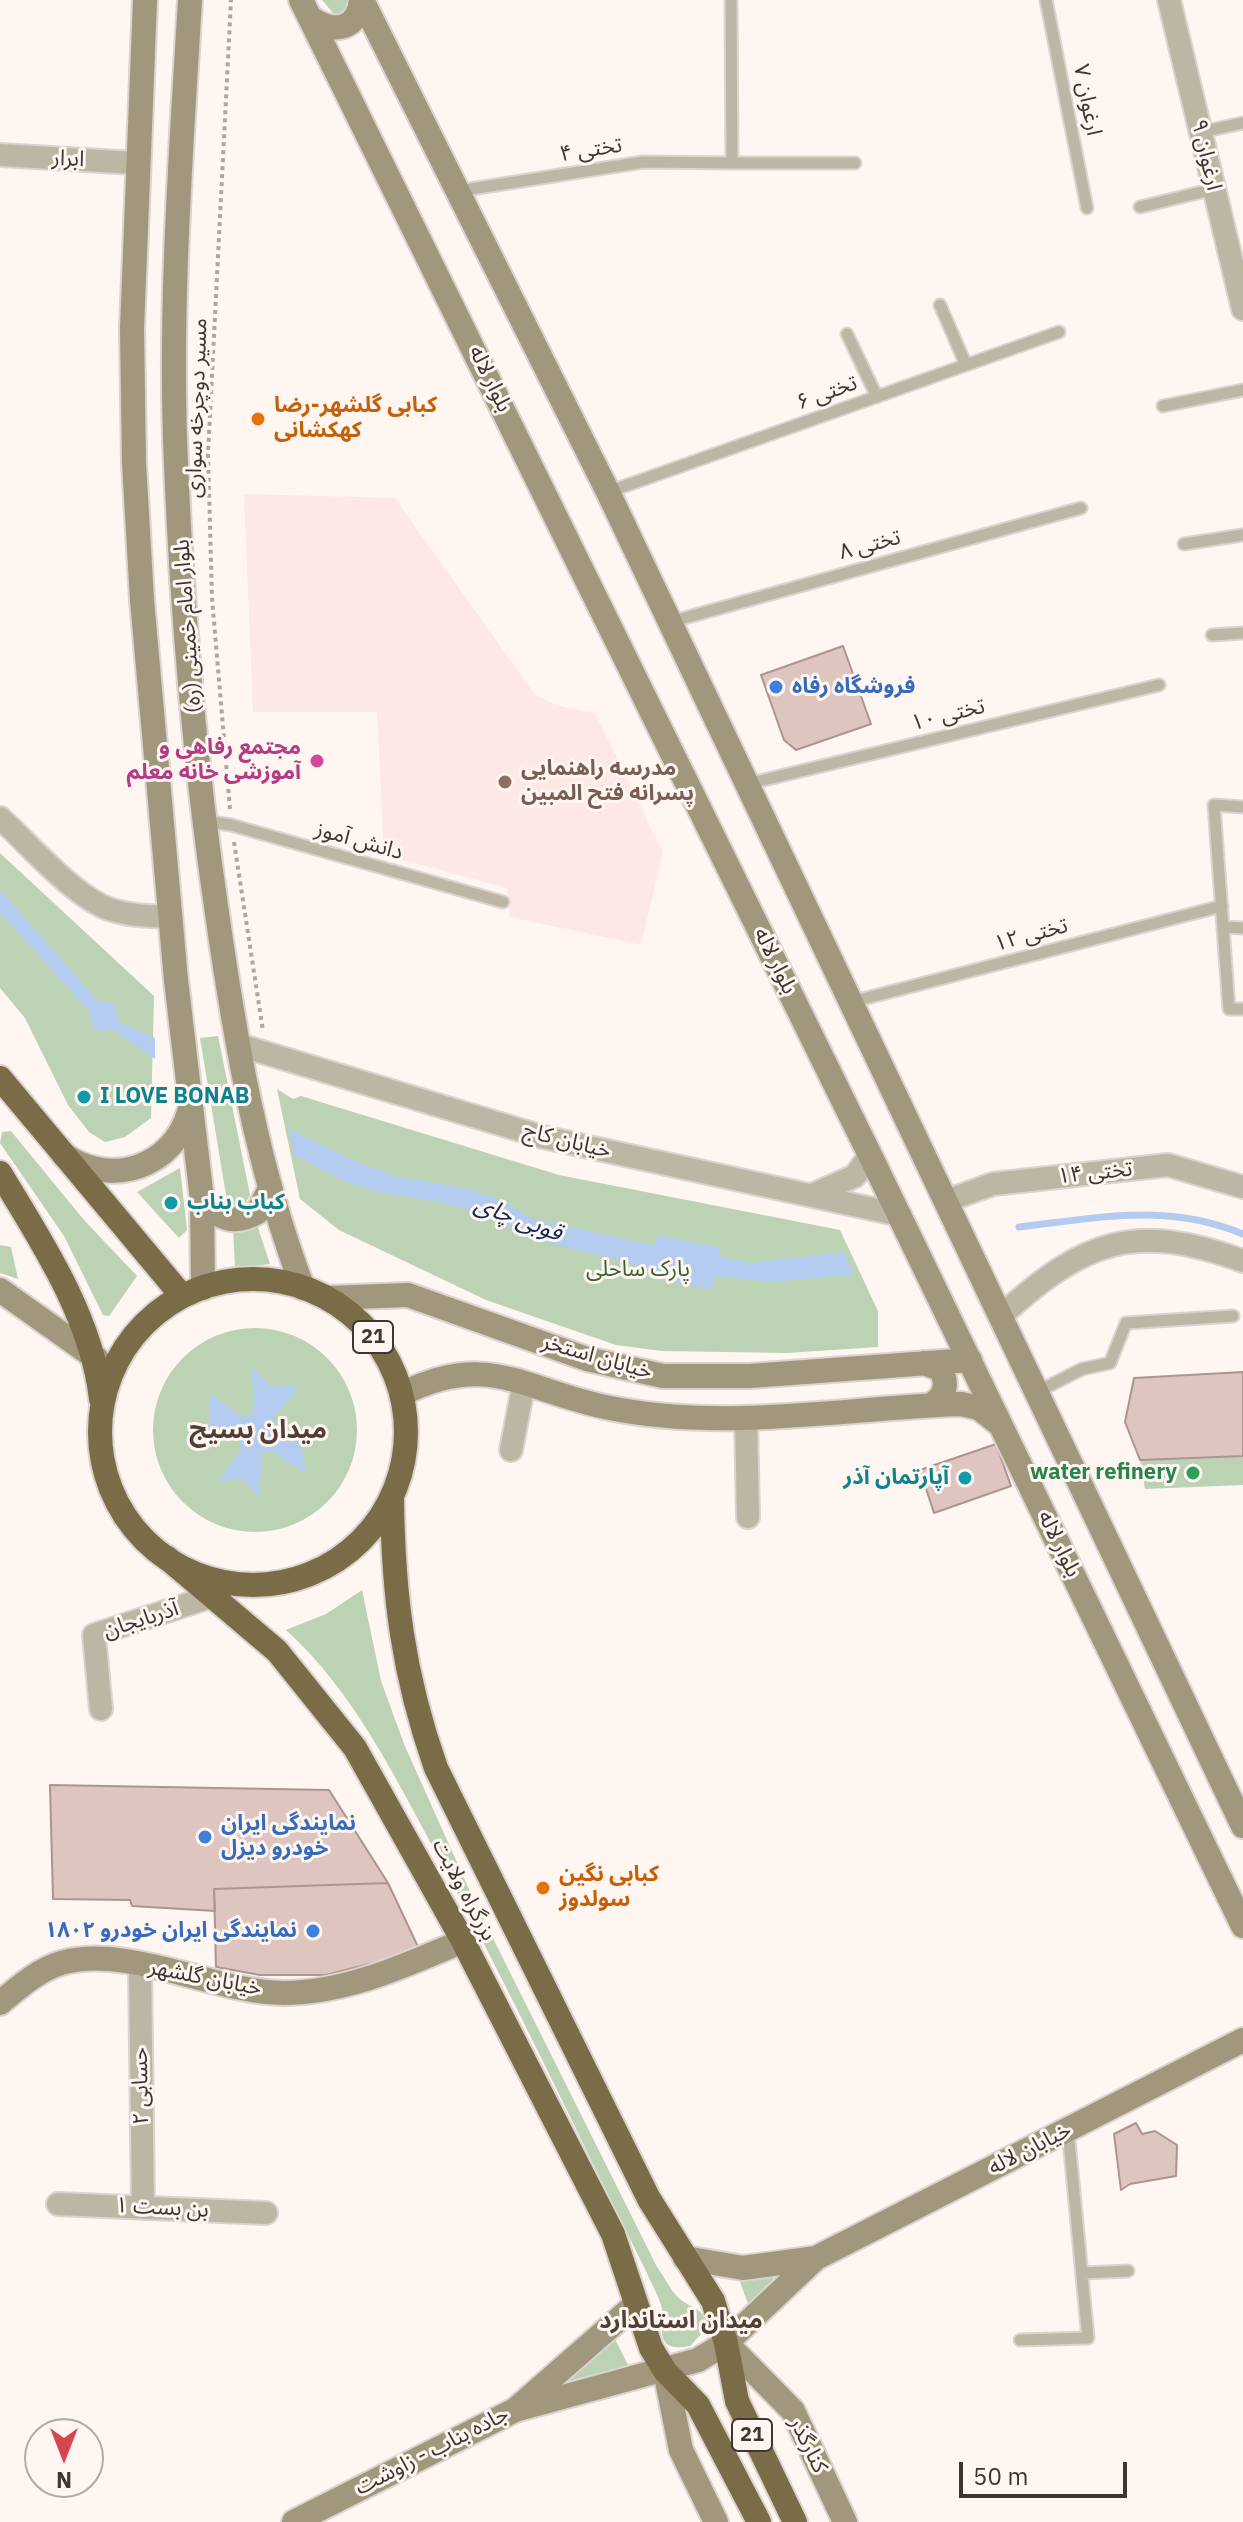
<!DOCTYPE html>
<meta charset="utf-8">
<style>
body{margin:0}
#map{position:relative;width:1243px;height:2522px;overflow:hidden;background:#fff5f1;font-family:"IBM Plex Sans",sans-serif}
canvas{display:block}
.north{position:absolute;left:24px;top:2418px;width:80px;height:80px;box-sizing:border-box;background:#fff5f1;border:2px solid #b2a9a5;border-radius:50%;rotate:180deg;font-size:22px;font-weight:700;line-height:32px;text-align:center;color:#3f3632}
.north::after{content:'';display:block;margin:auto;width:28px;height:36px;background:#d64651;clip-path:polygon(50% 0,100% 100%,50% 72%,0 100%)}
.scale{position:absolute;left:959px;top:2462px;width:168px;height:36px;box-sizing:border-box;border:4px solid #3f3632;border-top:0;padding-left:10px;font-size:24px;line-height:28px;white-space:nowrap;color:#3f3632;-webkit-text-stroke:6px #fff5f1;paint-order:stroke}
</style>
<div id="map">
<canvas width="1243" height="2522"></canvas>
<div class="north">N</div>
<div class="scale">50 m</div>
</div>
<script>
const ctx = document.querySelector('canvas').getContext('2d');
ctx.lineJoin = 'round';
function fillPath(path, color) { ctx.fillStyle = color; ctx.fill(path, 'evenodd'); }
function trace(path, color, width, dash) { ctx.strokeStyle = color; ctx.lineWidth = width; ctx.lineCap = dash ? 'butt' : 'round'; ctx.setLineDash(dash || []); ctx.stroke(path); }
function label(font, color, halo, rows, align = 'center') {
  ctx.font = font + ' "IBM Plex Sans","Noto Sans Arabic",sans-serif'; ctx.lineWidth = 6; ctx.setLineDash([]); ctx.textBaseline = 'middle'; ctx.strokeStyle = halo; ctx.fillStyle = color; for (const [text, x, y, turn = 0] of rows) {
    ctx.save(); ctx.translate(x, y); ctx.rotate((+turn || 0) * Math.PI / 180); ctx.textAlign = isNaN(turn) ? turn : align; if (halo) ctx.strokeText(text, 0, 0); ctx.fillText(text, 0, 0); ctx.restore();
  }
}
fillPath(new Path2D(`
 M244,494L395,498L535,695L559,706L595,713L663,852L641,945L510,917L507,888L384,855L377,712H253Z`), '#fde8e5');
fillPath(new Path2D(`
 M322,0H350L353,6L339,20Z
 M0,853L154,996L151,1118L125,1137L105,1142L89,1132L68,1105L25,1018L0,988Z
 M218,1036L250,1195L245,1204L234,1206L227,1201L200,1038Z
 M277,1089L293,1099L301,1096L559,1175L840,1230L878,1311V1347L787,1353L662,1351L616,1345L486,1300L339,1230L300,1199Z
 M11,1131L84,1220L137,1276L109,1316L103,1315L64,1236L0,1143L2,1132Z
 M180,1168L187,1230L179,1238L137,1192Z
 M257,1225L270,1264L235,1268L233,1229Z
 M0,1245L11,1247L18,1279L0,1273Z
 M153 1430a102 102 0 1 1 204 0a102 102 0 1 1-204 0Z
 M1243,1456V1485L1145,1489L1140,1460Z
 M362,1590L381,1681L404,1744L472,1896L657,2267C664,2276 671,2292 680,2299C693,2310 707,2307 705,2330L690,2346C652,2354 664,2324 662,2309C659,2296 651,2283 646,2271C576,2131 510,1989 435,1851C393,1773 353,1691 286,1630L326,1614Z
 M738,2276L773,2277L774,2280L749,2307Z
 M614,2337L629,2367L567,2383L566,2382Z`), '#bbd2b5');
fillPath(new Path2D(`
 M0,890L99,1002H109L116,1008L118,1021L155,1038V1059L111,1029L101,1031L92,1026L89,1011L0,912Z
 M289,1129L350,1159L396,1177L466,1188L500,1200L532,1219L654,1245L658,1235L720,1248L719,1256L751,1263L843,1252L855,1274L773,1282L716,1276L712,1290L651,1278L653,1269L535,1239L480,1214L445,1203L378,1192L346,1182L294,1155Z
 M252,1367L271,1386L299,1387L273,1418L278,1431L317,1429L302,1448L306,1473L270,1450L262,1454L259,1497L241,1478L218,1482L241,1450L238,1437L199,1439L210,1424V1394L245,1418L254,1413Z`), '#b3cbef');
trace(new Path2D(`
 M1019,1227C1098,1218 1166,1202 1243,1234`), '#b3cbef', 7);
const building = new Path2D(`
 M843,646L871,724L796,750L784,740L761,675Z
 M1243,1372V1456L1140,1460L1125,1422L1134,1378Z
 M996,1444L1011,1486L934,1513L920,1470Z
 M50,1785L329,1790L388,1883L214,1889L215,1911L132,1906L130,1900L53,1899Z
 M388,1883L420,1951L326,1975H260L216,1967L214,1889Z
 M1136,2123L1142,2134L1155,2131L1177,2145L1176,2176L1130,2184L1121,2190L1114,2134Z`);
fillPath(building, '#dec5c0');
trace(building, '#ac948f', 2);
const lane = new Path2D(`
 M1046,0L1087,208
 M1201,132L1243,123
 M732,163H855
 M458,191L643,162L732,163L731,0
 M1140,207L1214,189
 M940,305L966,365
 M847,334L877,397
 M1163,406L1243,390
 M608,492L1059,332
 M1184,544L1243,535
 M670,622L1081,508
 M1212,635L1243,633
 M747,784L1159,685
 M1243,807L1214,805L1229,1009H1243
 M204,821L231,825L503,902
 M1223,927L1243,928
 M851,1002L1222,906
 M1037,1392L1082,1369L1110,1363L1126,1323L1233,1316
 M1082,2273L1128,2271
 M1020,2340L1088,2338L1068,2130`);
const street = new Path2D(`
 M1169,0L1243,309
 M0,155L136,163
 M0,818C29,844 73,896 109,909C129,916 150,916 171,917
 M239,1045L543,1137L900,1215
 M812,1195L855,1176L870,1155
 M946,1201L993,1184L1168,1165L1243,1187
 M1001,1316C1083,1241 1134,1221 1243,1261
 M746,1419L748,1517
 M511,1450L524,1383
 M101,1709L94,1635L213,1596
 M140,1965L143,2208
 M58,2204L266,2213`);
const secondary = new Path2D(`
 M145,0L132,329L134,463L142,600L176,980L202,1199L203,1288
 M190,0C181,153 169,310 176,464C182,613 195,765 217,913C235,1039 257,1168 303,1288
 M301,0L870,1155L1243,1926
 M362,0L608,492L1243,1826
 M314,20C336,34 358,28 361,0
 M64,1155C112,1188 173,1167 189,1112
 M202,1199C218,1219 234,1226 258,1212L270,1188
 M0,1290L97,1359
 M327,1298L408,1295L587,1359L663,1376H750L970,1360
 M924,1363L940,1369C949,1383 945,1397 931,1405
 M402,1394C487,1351 522,1389 605,1407C723,1432 842,1408 961,1404L979,1408L998,1423
 M0,2003C18,1988 38,1970 61,1963C129,1944 213,1992 283,1993C346,1993 406,1965 463,1941
 M685,2258L743,2268L816,2258
 M726,2343L793,2411L845,2522
 M665,2371L681,2450L716,2522
 M515,2410L698,2360L726,2343L816,2258L1243,2040
 M294,2522L515,2410L635,2305`);
const highway = new Path2D(`
 M0,1078L182,1296
 M0,1173C42,1242 92,1318 101,1399
 M100 1432a153 153 0 1 1 306 0a153 153 0 1 1-306 0Z
 M392,1497C393,1594 403,1675 436,1768L649,2199L713,2301L726,2343L737,2401L795,2522
 M166,1557L277,1651L355,1748L463,1941L613,2234L651,2348L665,2371L698,2405L759,2522`);
trace(lane, '#dcd3cf', 15);
trace(street, '#dcd3cf', 26);
trace(secondary, '#dcd3cf', 28);
trace(highway, '#dcd3cf', 28);
trace(new Path2D(`
 M230,809L212,598L208,454L231,0
 M234,842L263,1031`), '#afa6a2', 4, [4, 4]);
trace(lane, '#bdb6a5', 11);
trace(street, '#bdb6a5', 22);
trace(secondary, '#a0977c', 24);
trace(highway, '#796c46', 24);
for (const [x, y, r, color] of [
 [258,419,8,"#e8710a"],
 [776,687,8,"#3f7fe0"],
 [317,761,8,"#d1479c"],
 [505,782,8,"#8d6e63"],
 [84,1097,8,"#0f9aa8"],
 [171,1203,8,"#0f9aa8"],
 [1193,1473,8,"#2e9e5b"],
 [965,1478,8,"#0f9aa8"],
 [205,1837,8,"#3f7fe0"],
 [543,1888,8,"#e8710a"],
 [313,1931,8,"#3f7fe0"]
]) { const dot = new Path2D(); dot.arc(x, y, r, 0, 2 * Math.PI); ctx.fillStyle = color; ctx.fill(dot); trace(dot, '#fff5f1', 3); }
for (const [x, y, w] of [
 [373,1337,40],
 [752,2435,40]
]) { const box = new Path2D(); box.roundRect(x - w / 2, y - 16, w, 32, 6); ctx.fillStyle = '#fff5f1'; ctx.fill(box); trace(box, '#3f3632', 2); }
label('bold 20px', '#3f3632', null, [
 ["21",373,1337],
 ["21",752,2435]
]);
label('22px', '#3f3632', '#fff5f1', [
 ["ارغوان ۷",1087,100,79],
 ["تختی ۴",591,150,-9],
 ["ارغوان ۹",1206,155,77],
 ["ابرار",68,159,3],
 ["بلوار لاله",490,379,64],
 ["تختی ۶",827,393,-20],
 ["مسیر دوچرخه سواری",197,408,-88],
 ["تختی ۸",870,545,-15],
 ["بلوار امام خمینی (ره)",188,626,-94],
 ["تختی ۱۰",948,715,-14],
 ["دانش آموز",359,841,16],
 ["تختی ۱۲",1031,935,-15],
 ["بلوار لاله",775,961,64],
 ["خیابان کاج",567,1141,14],
 ["تختی ۱۴",1095,1173,-6],
 ["خیابان استخر",597,1357,16],
 ["بلوار لاله",1059,1544,64],
 ["آذربایجان",141,1620,-18],
 ["بزرگراه ولایت",464,1890,62],
 ["خیابان گلشهر",205,1978,11],
 ["حسابی ۲",141,2086,-91],
 ["خیابان لاله",1030,2149,-27],
 ["بن بست ۱",162,2208,3],
 ["کنارگذر",808,2445,64],
 ["جاده بناب - زاوشت",432,2451,-27]
]);
label('bold 22px', '#c56008', '#fff5f1', [
 ["کبابی گلشهر-رضا",274,406],
 ["کهکشانی",274,431],
 ["کبابی نگین",559,1875],
 ["سولدوز",559,1900]
], 'left');
label('bold 22px', '#366cbe', '#fff5f1', [
 ["فروشگاه رفاه",792,687],
 ["نمایندگی ایران",221,1824],
 ["خودرو دیزل",221,1849],
 ["نمایندگی ایران خودرو ۱۸۰۲",297,1931,"right"]
], 'left');
label('bold 22px', '#b23c85', '#fff5f1', [
 ["مجتمع رفاهی و",301,748],
 ["آموزشی خانه معلم",301,773]
], 'right');
label('bold 22px', '#785e54', '#fff5f1', [
 ["مدرسه راهنمایی",521,769],
 ["پسرانه فتح المبین",521,794]
], 'left');
label('bold 22px', '#0d838f', '#fff5f1', [
 ["I LOVE BONAB",100,1097],
 ["کباب بناب",187,1203],
 ["آپارتمان آذر",949,1478,"right"]
], 'left');
label('22px', '#39602f', '#fff5f1', [
 ["پارک ساحلی",638,1270]
]);
label('bold 22px', '#27864d', '#fff5f1', [
 ["water refinery",1177,1473]
], 'right');
label('italic 24px', '#0b2a56', '#fff5f1', [
 ["قوبی چای",518,1219,20]
]);
label('bold 24px', '#513f36', '#fff5f1', [
 ["میدان استاندارد",681,2321]
]);
label('bold 26px', '#513f36', '#fff5f1', [
 ["میدان بسیج",258,1430]
]);
</script>
